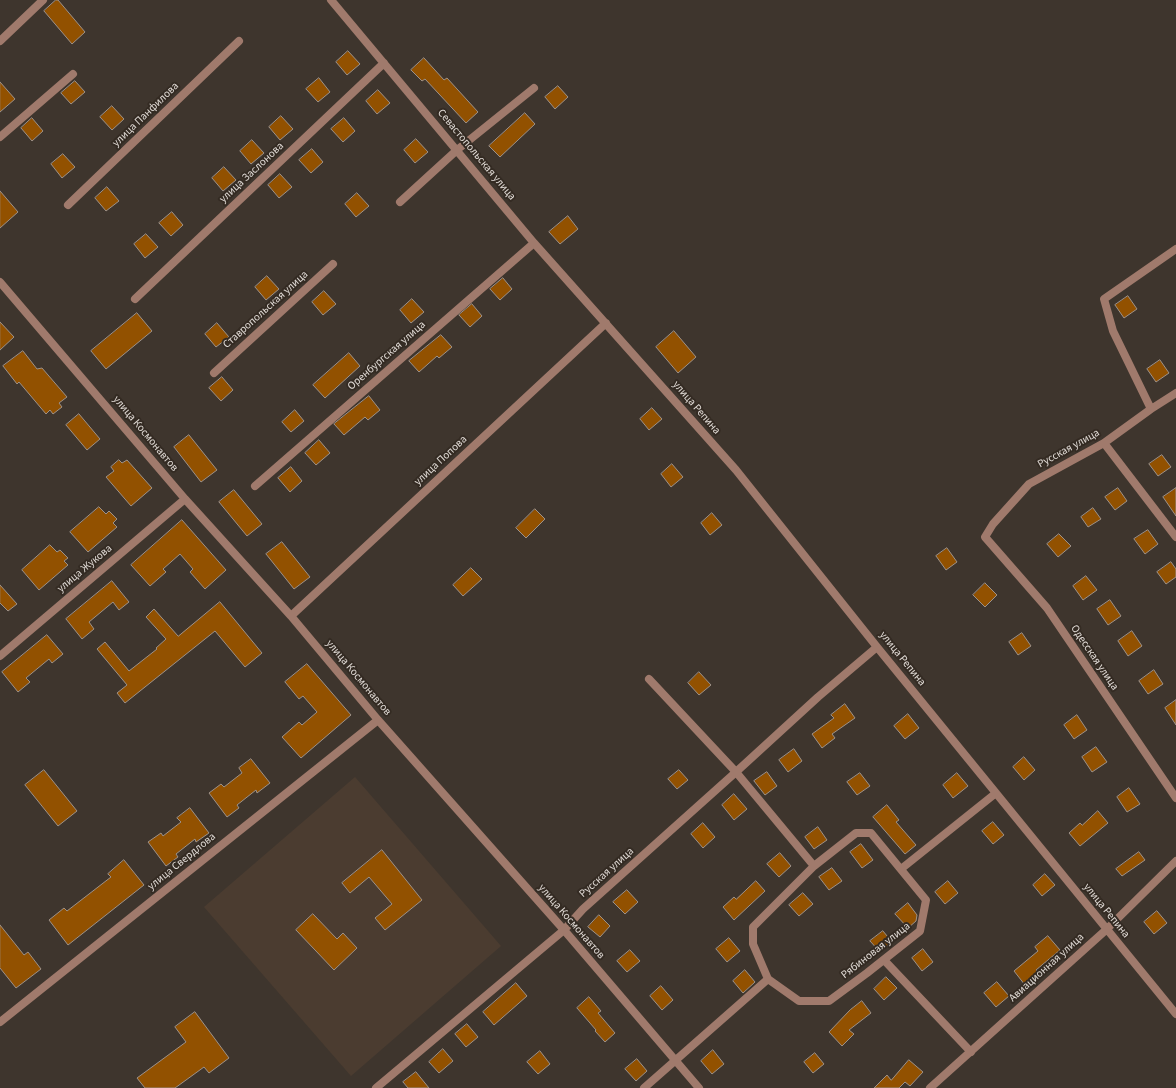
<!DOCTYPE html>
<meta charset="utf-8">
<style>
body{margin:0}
canvas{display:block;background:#3e352d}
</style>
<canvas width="1176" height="1088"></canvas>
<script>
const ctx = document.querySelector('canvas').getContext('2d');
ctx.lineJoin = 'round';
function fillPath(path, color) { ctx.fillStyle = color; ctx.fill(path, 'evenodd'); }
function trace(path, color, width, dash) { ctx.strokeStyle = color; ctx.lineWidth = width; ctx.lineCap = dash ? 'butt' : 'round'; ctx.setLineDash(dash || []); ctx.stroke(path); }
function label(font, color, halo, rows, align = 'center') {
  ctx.font = font + ' "Source Sans 3",sans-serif'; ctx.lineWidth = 4; ctx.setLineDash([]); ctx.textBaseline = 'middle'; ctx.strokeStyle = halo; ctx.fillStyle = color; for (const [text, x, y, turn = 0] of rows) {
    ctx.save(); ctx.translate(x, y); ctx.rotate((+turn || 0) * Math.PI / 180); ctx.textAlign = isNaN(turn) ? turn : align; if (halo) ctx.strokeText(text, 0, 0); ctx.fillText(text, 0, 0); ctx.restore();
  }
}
fillPath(new Path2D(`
 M355,777L501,946L351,1076L204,907Z`), '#4b3c30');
const building = new Path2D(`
 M56,0H58L85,32L72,44L44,11Z
 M348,51L360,64L347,75L336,62Z
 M424,58L444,80L447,78L478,112L466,123L425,79L422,81L411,70Z
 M319,78L330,92L318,102L306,89Z
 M75,81L85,92L71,104L61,93Z
 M0,82L15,99L0,112Z
 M558,86L568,97L555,109L545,97Z
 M378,90L390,103L377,114L366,101Z
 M112,106L124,119L112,130L100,117Z
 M525,113L535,124L500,157L489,146Z
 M281,116L293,129L280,140L269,127Z
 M32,118L43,131L32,141L21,128Z
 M344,118L355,131L343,142L331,129Z
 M416,139L428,152L415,163L404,150Z
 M252,140L264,153L251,164L240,151Z
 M312,149L323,162L311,173L299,160Z
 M63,154L75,167L62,178L51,164Z
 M224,167L236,180L223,191L212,178Z
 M280,174L292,187L279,198L268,185Z
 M107,187L119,201L106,211L95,198Z
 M0,191L18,212L0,228Z
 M357,193L369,206L356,217L345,204Z
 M172,212L183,225L171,236L159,223Z
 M568,216L578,229L560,244L549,232Z
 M146,234L158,247L145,258L134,244Z
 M267,276L279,289L266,300L255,287Z
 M503,278L512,289L500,300L490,289Z
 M324,291L336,304L323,315L312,302Z
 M1128,296L1137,309L1124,318L1115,305Z
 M412,299L424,312L411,323L400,310Z
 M472,304L482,316L470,327L459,315Z
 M137,313L152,331L106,369L91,351Z
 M0,322L14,337L0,350Z
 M217,323L229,337L216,347L205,334Z
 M674,331L696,357L678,373L656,347Z
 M441,335L452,347L439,358L437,356L419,372L409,361Z
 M23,351L37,369L42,368L67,397L59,403L62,407L53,414L50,410L46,414L19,382L17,384L3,366Z
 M349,353L360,366L325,398L313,385Z
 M1160,360L1169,373L1156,382L1147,369Z
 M222,377L233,390L221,401L209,388Z
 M369,396L380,410L368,420L365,417L344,435L334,424Z
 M652,408L662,419L649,430L640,419Z
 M295,410L304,421L291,432L282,422Z
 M79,414L100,439L87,450L66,425Z
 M189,435L217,470L201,482L174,447Z
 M319,440L330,453L316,465L305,453Z
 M1162,455L1171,467L1158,476L1149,464Z
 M119,460L122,463L127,460L152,488L131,506L106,477L114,471L111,467Z
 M672,464L683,477L671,487L661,474Z
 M291,467L302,481L290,492L278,478Z
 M1118,488L1127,501L1115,510L1105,497Z
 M1176,488V516L1163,497Z
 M234,490L262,524L247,536L219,502Z
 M99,507L106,514L109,511L117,519L113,523L117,527L88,552L70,532Z
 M1093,508L1101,519L1088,527L1081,517Z
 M535,509L545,519L526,538L516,528Z
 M712,513L722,525L710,535L701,523Z
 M182,520L226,570L205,589L190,572L193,569L180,554L163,569L166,572L150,586L131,565Z
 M1148,530L1158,544L1145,554L1134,539Z
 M1059,534L1071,546L1058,557L1047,544Z
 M282,542L310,577L294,589L266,554Z
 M50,545L57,552L60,550L68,558L64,561L68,565L39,590L22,570Z
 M947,548L957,562L946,570L936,556Z
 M1171,562L1176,569V577L1166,584L1157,572Z
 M471,568L482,579L463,596L453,585Z
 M1086,576L1097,590L1083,600L1073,586Z
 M112,581L129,602L119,610L113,602L89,622L94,629L82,639L66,619Z
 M985,583L997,595L985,607L973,595Z
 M0,585L17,604L8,611L0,603Z
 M1110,600L1121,616L1108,625L1097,609Z
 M220,602L262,653L245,667L215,631L125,703L117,693L127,685L97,649L105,642L129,671L157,649L156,648L166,639L146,617L154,609L178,636Z
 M1132,631L1142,646L1128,656L1118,641Z
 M1022,633L1031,646L1018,655L1009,642Z
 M47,635L63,654L52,663L49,659L26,678L30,682L18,692L2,672Z
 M307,664L351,715L301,758L282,737L299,722L302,725L317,712L303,696L299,699L285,682Z
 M1154,670L1163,684L1148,694L1139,681Z
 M699,672L711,685L699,695L688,683Z
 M1176,700V725L1165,708Z
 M845,704L855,718L832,734L835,738L822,748L812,734L834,718L831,715Z
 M908,714L919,728L905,739L894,726Z
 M1077,715L1087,730L1074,739L1064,725Z
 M1096,747L1107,762L1092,772L1082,757Z
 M794,749L802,761L788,772L779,760Z
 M1024,757L1035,770L1024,780L1013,767Z
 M251,759L270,783L257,793L256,790L237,805L239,808L227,817L209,793L221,784L224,787L242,773L239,768Z
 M44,770L77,811L58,826L25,785Z
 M679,770L688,780L677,789L668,779Z
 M767,772L777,786L765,795L754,781Z
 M860,773L870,786L857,795L847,782Z
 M957,773L968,786L953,798L943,785Z
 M1129,788L1140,804L1127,812L1117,797Z
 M734,794L747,809L734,820L722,805Z
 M887,805L899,820L896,822L916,845L905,854L873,817Z
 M190,808L209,833L196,842L195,839L176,854L178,857L166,866L148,842L161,833L163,836L181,822L177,818Z
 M1098,811L1108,823L1080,846L1069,833L1080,823L1082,825Z
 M993,822L1004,835L993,844L982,831Z
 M703,823L715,837L703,848L691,834Z
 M818,827L827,840L814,849L805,837Z
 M861,844L873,860L862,868L850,852Z
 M382,850L422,900L385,930L375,918L392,904L369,877L350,893L342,883Z
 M1139,852L1145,860L1122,876L1116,869Z
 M780,853L791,866L779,877L767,864Z
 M124,860L144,885L68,945L49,920L64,908L67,911L111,877L108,874Z
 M832,868L842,881L829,890L819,877Z
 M1045,874L1055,885L1042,896L1033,885Z
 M756,881L765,891L734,920L723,907L734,897L736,899Z
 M948,881L958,893L945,904L935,892Z
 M627,890L638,902L625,914L613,902Z
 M803,893L813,904L799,916L789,905Z
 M908,903L917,915L916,921L908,928L895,914Z
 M1157,911L1167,923L1154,934L1144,922Z
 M313,914L337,939L343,933L357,948L334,970L296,930Z
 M599,915L610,926L600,937L588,927Z
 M0,925L24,955L28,952L41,969L16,988L0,968Z
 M883,931L892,942L880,952L870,941Z
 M1048,936L1060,950L1036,970L1039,973L1025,985L1014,971L1038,951L1035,947Z
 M729,938L740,951L727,962L716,949Z
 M923,949L933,962L922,971L912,958Z
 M630,950L640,961L627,972L617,961Z
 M745,970L755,982L743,993L733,981Z
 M886,977L897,988L884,1000L874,989Z
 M997,982L1009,996L996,1007L984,993Z
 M516,983L527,996L494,1025L483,1012Z
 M661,986L673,1000L662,1010L650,996Z
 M589,997L601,1011L598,1013L615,1033L605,1042L595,1031L596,1030L577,1008Z
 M862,1001L871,1013L849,1030L854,1034L842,1046L829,1032L850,1010Z
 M195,1012L229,1058L209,1073L204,1067L175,1088H145L137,1078L186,1042L175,1027Z
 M467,1024L478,1037L466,1047L455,1034Z
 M443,1049L453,1061L439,1073L429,1062Z
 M713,1050L724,1064L712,1074L701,1061Z
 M540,1051L550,1064L538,1074L527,1062Z
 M815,1053L824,1064L813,1073L804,1062Z
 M637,1059L647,1071L636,1081L625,1069Z
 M909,1060L923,1072L910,1086L905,1082L899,1088H874L887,1075L891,1080Z
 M416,1072L429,1088H408L403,1082Z`);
fillPath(building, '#925100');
trace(building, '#9d9188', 1);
trace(new Path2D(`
 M331,0L534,243L736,470L877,647L1176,1014
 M0,41L43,0
 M0,137L73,74
 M400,202L457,150L534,88
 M68,205L239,41
 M0,282L185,499L291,616L378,720L564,930L699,1088
 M135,299L384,63
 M214,373L333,264
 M1176,393L1151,409L1104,443L1029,484L993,524L985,537L1047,608L1176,798
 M1151,409L1113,331L1104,299L1176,249
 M1104,443L1176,537
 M255,486L534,243
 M291,616L606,323
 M0,656L185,499
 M901,869L996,793
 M884,960L971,1052
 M768,979L753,944V927L814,866
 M0,1022L378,720
 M376,1088L564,930L583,909L736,772L649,679
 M644,1088L768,979L799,1001H829L867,973L920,931L926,900L871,833H856L814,866L736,772L818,697L877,647
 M930,1088L1107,929L1176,861`), '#a07a6c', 8);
label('11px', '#e1dbd6', '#342b23', [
 ["улица Панфилова",146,115,-44],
 ["Севастопольская улица",476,155,50],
 ["улица Заслонова",252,173,-43],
 ["Ставропольская улица",266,310,-42],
 ["Оренбургская улица",387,356,-41],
 ["улица Репина",696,408,49],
 ["улица Космонавтов",145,434,50],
 ["Русская улица",1069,449,-29],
 ["улица Попова",441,461,-43],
 ["улица Жукова",85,569,-40],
 ["Одесская улица",1094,658,56],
 ["улица Репина",902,659,51],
 ["улица Космонавтов",358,678,50],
 ["улица Свердлова",182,862,-39],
 ["Русская улица",607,873,-42],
 ["улица Репина",1106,911,51],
 ["улица Космонавтов",571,922,49],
 ["Рябиновая улица",876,951,-38],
 ["Авиационная улица",1047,968,-42]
]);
</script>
